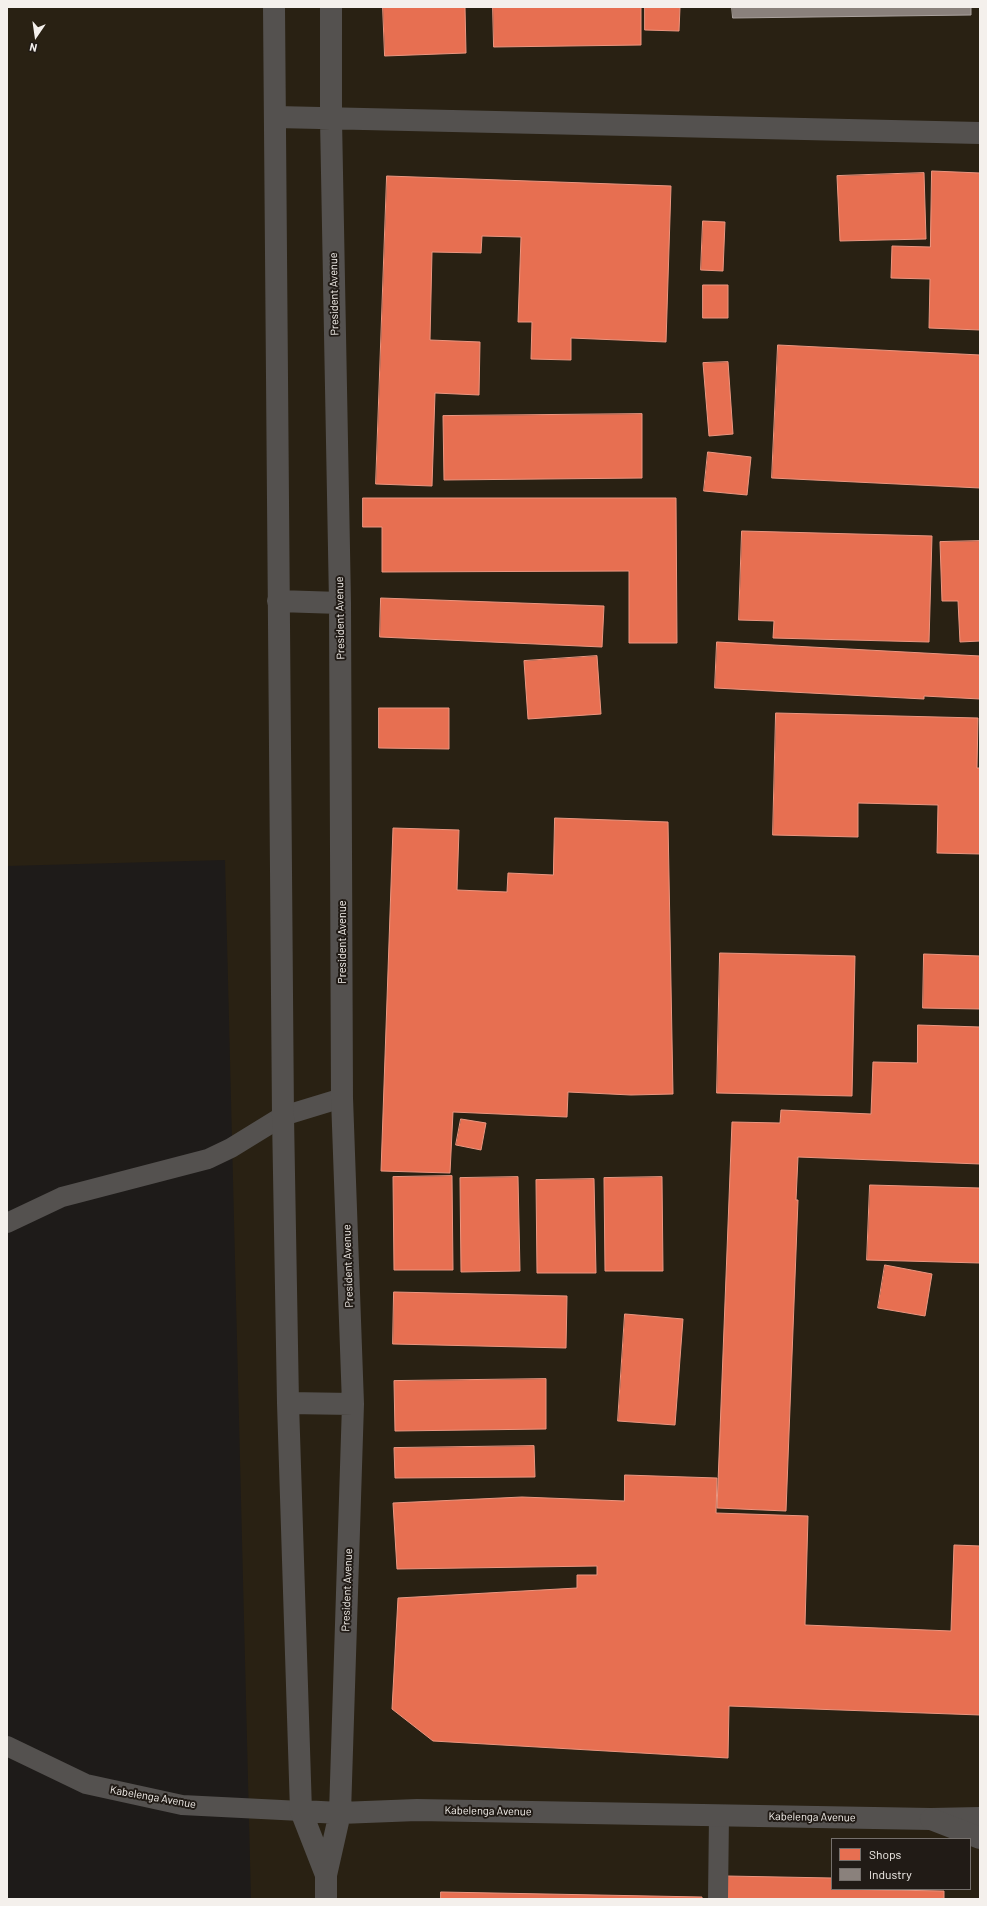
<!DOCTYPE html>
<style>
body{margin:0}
#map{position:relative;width:987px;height:1906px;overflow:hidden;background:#1e1b19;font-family:Barlow,sans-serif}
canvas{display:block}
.frame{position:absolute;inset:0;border:8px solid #f4f0ec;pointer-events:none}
.legend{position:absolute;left:831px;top:1838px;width:140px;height:52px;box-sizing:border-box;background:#211b16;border:1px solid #75706c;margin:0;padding:5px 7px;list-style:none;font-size:12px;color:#f4f0ec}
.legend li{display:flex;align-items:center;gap:8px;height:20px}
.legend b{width:20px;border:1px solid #75706c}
.north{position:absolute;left:16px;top:16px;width:40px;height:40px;-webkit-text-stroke:3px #211b16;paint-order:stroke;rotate:193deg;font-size:11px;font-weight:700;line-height:16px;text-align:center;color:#f4f0ec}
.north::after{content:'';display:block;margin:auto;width:14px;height:18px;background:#f4f0ec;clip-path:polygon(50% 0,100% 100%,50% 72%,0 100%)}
</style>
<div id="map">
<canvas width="987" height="1906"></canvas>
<div class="frame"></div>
<ul class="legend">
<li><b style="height:11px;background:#e76f51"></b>Shops</li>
<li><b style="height:11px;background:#8a817c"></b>Industry</li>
</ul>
<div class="north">N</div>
</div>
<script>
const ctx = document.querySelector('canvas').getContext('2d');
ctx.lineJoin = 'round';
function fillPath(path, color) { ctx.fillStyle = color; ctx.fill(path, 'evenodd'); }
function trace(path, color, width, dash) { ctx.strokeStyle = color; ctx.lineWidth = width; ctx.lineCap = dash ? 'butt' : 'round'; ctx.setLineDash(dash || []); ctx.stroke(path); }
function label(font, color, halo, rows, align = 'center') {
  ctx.font = font + ' Barlow,sans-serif'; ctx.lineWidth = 4; ctx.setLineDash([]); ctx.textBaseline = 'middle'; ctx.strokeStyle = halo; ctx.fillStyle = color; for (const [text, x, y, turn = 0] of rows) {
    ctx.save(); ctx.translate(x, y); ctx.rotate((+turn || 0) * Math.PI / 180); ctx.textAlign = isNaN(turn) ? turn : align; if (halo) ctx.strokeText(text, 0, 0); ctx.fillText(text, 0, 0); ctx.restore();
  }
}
fillPath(new Path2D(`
 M7,7H980V1899H251L225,860L7,866ZM832,1839H970V1889H832Z`), '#292113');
const shops = new Path2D(`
 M383,7H465L466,53L385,56Z
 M493,7H641V45L494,47Z
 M645,7H680L679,31L645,30Z
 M932,171L980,173V330L929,328L930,279L891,278L892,246L930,247Z
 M924,173L926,239L840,241L837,176Z
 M387,176L671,186L666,342L571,338V360L531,359L532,322H518L521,237L482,236L481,253L432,252L430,340L480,342L479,395L435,393L432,486L376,484Z
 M703,221L725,222L723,271L701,270Z
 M703,285H728V318H703Z
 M778,345L980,355V488L772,478Z
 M728,362L733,434L709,436L703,363Z
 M642,414V478L444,480L443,416Z
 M708,452L751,457L747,495L704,491Z
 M363,498H676L677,643H629V571L382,572V527H363Z
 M742,531L932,536L929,642L773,638L774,621L739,620Z
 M980,541V641L960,642L958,601H942L940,542Z
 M381,598L604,606L602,647L380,637Z
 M717,642L980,656V699L924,696V699L715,688Z
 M597,656L601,714L528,719L524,661Z
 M379,708H449V749L379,748Z
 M776,713L978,718L977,768H980V854L937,853L938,805L858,803V837L773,835Z
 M555,818L668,822L673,1094L631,1095L568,1092L567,1117L453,1112L450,1173L381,1171L393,828L459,830L457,890L507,892L508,873L553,875Z
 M720,953L855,956L852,1096L717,1093Z
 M924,954L980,956V1009L923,1008Z
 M918,1025L980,1027V1164L798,1157L796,1200H798L786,1511L717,1508L732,1122L780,1123L781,1110L871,1114L873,1062L917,1063Z
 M461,1119L486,1123L481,1150L456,1145Z
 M452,1176L453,1270H394L393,1177Z
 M518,1177L520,1271L461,1272L460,1178Z
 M662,1177L663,1271H605L604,1178Z
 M594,1179L596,1273H537L536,1180Z
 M870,1185L980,1188V1263L867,1260Z
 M885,1265L932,1274L925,1316L878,1308Z
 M394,1292L567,1296L566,1348L393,1344Z
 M625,1314L683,1319L675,1425L618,1421Z
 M546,1379V1429L395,1431L394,1381Z
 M534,1446L535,1477L395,1478L394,1448Z
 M625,1475L717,1478L716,1513L808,1516L805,1625L951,1631L954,1545L980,1546V1715L729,1706L728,1758L433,1741L392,1709L398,1598L577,1588V1575H597V1566L397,1569L393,1503L522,1497L624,1501Z
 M726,1876L832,1878V1889L944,1891V1899H726Z
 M441,1892L702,1897V1899H441Z`);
fillPath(shops, '#e76f51');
trace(shops, '#eb9680', 1);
const industry = new Path2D(`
 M732,7H971V15L733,18Z`);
fillPath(industry, '#8a817c');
trace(industry, '#aaa29e', 1);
trace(new Path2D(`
 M7,1223L62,1197L208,1159L231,1148L283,1116L342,1098
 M7,1746L86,1784L182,1805L301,1811
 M718,1899L719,1815`), '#54514f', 20);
trace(new Path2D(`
 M274,7L283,1116L288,1403L301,1811L326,1875V1899
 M276,117L980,133
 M278,601L340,603
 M288,1403L353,1404
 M301,1811L340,1813L417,1810L931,1819L980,1818
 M326,1875L340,1813L353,1404L342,1098L340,603L331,119V7`), '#54514f', 22);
trace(new Path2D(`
 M931,1819L980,1838`), '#54514f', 22);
label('11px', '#f4f0ec', '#211b16', [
 ["President Avenue",334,294,-91],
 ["President Avenue",340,618,-91],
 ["President Avenue",342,942,-90],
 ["President Avenue",348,1266,-92],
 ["President Avenue",347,1590,-88],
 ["Kabelenga Avenue",153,1797,10],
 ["Kabelenga Avenue",488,1811,1],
 ["Kabelenga Avenue",812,1817,1]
]);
</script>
